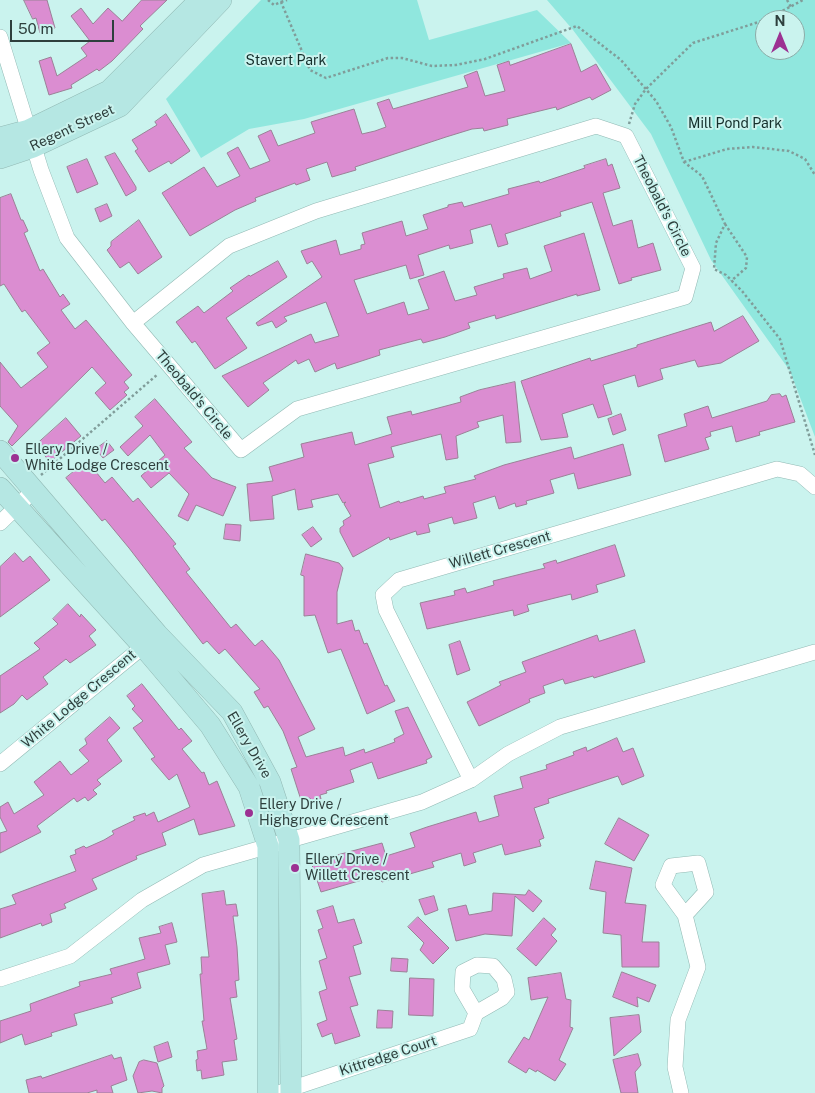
<!DOCTYPE html>
<style>
body{margin:0}
#map{position:relative;width:815px;height:1093px;overflow:hidden;background:#caf3ee;font-family:"Public Sans",sans-serif}
canvas{display:block}
.north{position:absolute;left:755px;top:10px;width:50px;height:50px;box-sizing:border-box;background:#caf3ee;border:1px solid #8caba7;border-radius:50%;rotate:0deg;font-size:14px;font-weight:700;line-height:20px;text-align:center;color:#2e3f3d}
.north::after{content:'';display:block;margin:auto;width:18px;height:22px;background:#9c3192;clip-path:polygon(50% 0,100% 100%,50% 72%,0 100%)}
.scale{position:absolute;left:10px;top:20px;width:104px;height:22px;box-sizing:border-box;border:2px solid #2e3f3d;border-top:0;padding-left:6px;font-size:15px;line-height:18px;white-space:nowrap;color:#2e3f3d;-webkit-text-stroke:4px #caf3ee;paint-order:stroke}
</style>
<div id="map">
<canvas width="815" height="1093"></canvas>
<div class="north">N</div>
<div class="scale">50 m</div>
</div>
<script>
const ctx = document.querySelector('canvas').getContext('2d');
ctx.lineJoin = 'round';
function fillPath(path, color) { ctx.fillStyle = color; ctx.fill(path, 'evenodd'); }
function trace(path, color, width, dash) { ctx.strokeStyle = color; ctx.lineWidth = width; ctx.lineCap = dash ? 'butt' : 'round'; ctx.setLineDash(dash || []); ctx.stroke(path); }
function label(font, color, halo, rows, align = 'center') {
  ctx.font = font + ' "Public Sans",sans-serif'; ctx.lineWidth = 4; ctx.setLineDash([]); ctx.textBaseline = 'middle'; ctx.strokeStyle = halo; ctx.fillStyle = color; for (const [text, x, y, turn = 0] of rows) {
    ctx.save(); ctx.translate(x, y); ctx.rotate((+turn || 0) * Math.PI / 180); ctx.textAlign = isNaN(turn) ? turn : align; if (halo) ctx.strokeText(text, 0, 0); ctx.fillText(text, 0, 0); ctx.restore();
  }
}
fillPath(new Path2D(`
 M261,0H417L429,40L537,10L571,43L304,119L249,129L201,158L166,99Z
 M547,0H815V437L790,371L711,260L651,134L573,30ZM765,20H795V50H765Z`), '#90e7de');
const building = new Path2D(`
 M24,0H47L55,28L40,33L36,18L33,19Z
 M142,0H167L140,26L143,29L112,61L99,71L97,69L71,85L72,88L49,95L39,61L51,57L57,76L87,56L81,48L90,41L71,16L81,8L93,24L108,8L122,21Z
 M571,44L581,72L596,64L611,90L592,100L590,97L557,110L556,107L507,119L508,125L484,131L483,128L472,129L446,137L355,167L356,170L332,177L327,162L306,169L310,180L296,185L295,183L255,198L256,201L235,210L190,236L162,193L204,167L217,187L240,176L227,153L238,147L250,169L270,161L258,136L271,130L278,146L315,133L311,122L354,109L362,134L375,131L386,127L377,103L389,99L393,109L468,87L464,76L477,71L485,96L505,91L497,65L509,61L510,65Z
 M166,114L190,151L171,164L169,161L149,172L135,151L138,149L132,140L157,125L155,122Z
 M115,153L136,187V190L126,196L105,157Z
 M87,159L98,184L77,193L67,167Z
 M606,159L608,166L612,164L620,188L603,193L613,226L632,220L638,248L653,243L661,270L631,278L632,280L619,284L592,202L560,212L561,216L505,234L508,244L498,247L491,224L470,230L473,243L450,249L449,245L418,255L424,275L410,279L406,265L354,280L367,314L404,302L408,315L429,309L418,280L444,271L455,301L477,295L474,287L504,278L503,274L527,268L530,279L552,271L544,246L584,233L600,290L577,296V294L496,319L495,315L468,323L470,328L445,337L423,343L421,339L379,350L380,355L337,369L335,363L315,372L309,359L298,364L296,360L263,383L269,390L248,407L222,376L311,334L315,343L339,336L326,302L284,317L287,321L276,328L272,321L258,326L256,323L322,277L312,261L307,264L301,251L336,240L340,255L361,249V245L365,244L362,233L402,221L406,236L428,229L423,215L448,207V205L462,202L464,207L509,194L508,189L539,181L540,183L585,168L584,166Z
 M11,194L21,220H23L28,231L24,233L40,271L43,269L60,297L63,294L70,304L61,310L75,329L86,320L132,375L124,382L129,388L124,392L127,395L110,410L95,393L106,383L92,367L12,446L8,442L18,426L0,406V362L21,388L48,367L37,353L50,343L25,310L22,312L4,284L0,286V198Z
 M107,204L112,216L100,222L95,209Z
 M139,220L162,257L138,274L129,262L120,268L107,250L111,246V242Z
 M278,261L287,277L226,318L247,348L215,369L195,341L192,343L176,322L198,306L204,313L233,291L230,288L249,275L250,276Z
 M743,316L759,341L721,363L698,367L695,360L660,369L663,379L638,387L635,375L603,385L612,414L598,418L593,404L562,414L568,437L541,440L521,381L590,358L591,361L637,347V345L711,322L714,331Z
 M515,382L521,442L506,443L503,415L477,422L479,427L456,436L458,458L446,460L441,434L391,447L394,457L368,464L380,508L399,501L400,503L423,496L424,499L446,493L444,487L476,479L474,476L504,465L571,447L574,459L623,444L631,475L578,489L574,473L550,480L554,493L526,501L527,504L516,507L515,503L499,509L495,496L473,503L477,518L454,524L452,517L428,524L430,532L417,535L416,531L390,540L389,537L353,557L340,532V528L344,525L343,521L351,516L344,504L346,502L343,503L338,494L311,500L313,507L298,510L295,489L272,496L274,519L250,521L247,484L273,481L269,467L304,457L301,444L352,432L355,445L392,434L387,417L411,411L412,415L461,402L460,397L479,390Z
 M780,394L782,397L786,395L795,422L759,432L760,435L736,442L732,426L710,432L711,436L705,438L709,449L665,462L658,435L687,426L684,414L708,406L712,418L767,401L771,395Z
 M155,399L192,442L184,448L212,478L236,487L223,516L196,505L188,521L178,516L189,494L169,473L151,488L141,476L165,455L150,435L128,456L120,447L143,426L135,417Z
 M621,414L626,430L613,435L608,419Z
 M66,418L81,436L50,462L36,445Z
 M107,441L114,450L103,458L96,449Z
 M87,461L105,483L112,477L133,502L138,498L176,544L173,546L190,569L186,572L231,628L236,624L255,646L262,640L279,660L315,729L298,737L306,757L343,747L345,756L364,749L365,753L395,742L394,739L404,734L395,711L408,707L432,757L426,760L427,763L378,779L372,762L350,770L354,782L326,791L327,793L320,795L321,799L312,802L310,798L301,800L291,769L297,767L283,731L268,706L264,708L254,692L260,689L225,649L219,654L207,641L203,644L129,548L105,519L102,521L66,478Z
 M226,524L241,525L240,541L224,539Z
 M313,527L322,539L311,547L302,535Z
 M615,545L625,576L596,585L598,592L572,600L571,594L527,605L529,611L514,616L513,610L427,629L420,603L455,595L454,591L465,588L467,593L494,585L493,581L545,568L543,564L556,560L557,563Z
 M15,553L23,562L30,556L50,580L0,617V567Z
 M306,554L339,563L343,568L337,592V624L352,620L355,631L359,630L364,644L367,643L385,686L387,685L395,701L367,714L341,649L328,653L315,615L304,616V576L301,575Z
 M68,604L80,617L81,614L96,630L89,636L96,645L70,663L66,659L43,677L48,684L27,700L22,695L14,704L0,713V676L40,649L34,643L58,624L53,619Z
 M635,630L645,662L594,678L593,676L565,684L563,679L543,686L545,693L529,699L530,702L479,726L467,702L501,685L499,682L526,672L522,662L597,635L599,641Z
 M460,641L470,670L457,675L449,645Z
 M142,684L179,730L181,728L192,741L182,749L202,773L204,772L209,785L217,781L235,826L199,835L194,819L162,833L166,845L136,856L137,859L92,879L97,889L64,904L66,908L50,914L52,922L42,926L41,923L0,938V909L16,904L12,895L76,871L70,856L76,854L75,850L84,846L86,848L104,840L114,834L112,831L135,820L133,817L145,813L146,816L154,812L158,822L190,807L177,774L169,780L151,759L155,757L133,728L143,721L132,709L135,706L127,696Z
 M110,717L120,728L107,740L122,761L97,780L101,784L93,790L97,794L88,801L85,797L77,802L74,798L37,826L41,832L0,853V833L7,831L0,817V807L8,802L14,814L44,795L34,782L60,761L71,775L89,761L79,750L87,744L85,739Z
 M617,738L623,752L633,748L644,776L622,785L618,776L548,799L549,803L534,808L544,838L539,840L541,846L505,855L502,844L473,853L476,862L464,866L461,853L432,862L434,867L382,882L379,875L321,892L311,862L382,843L386,856L415,847L410,833L427,827L476,812L479,822L499,816L494,796L523,788L520,777L547,769L546,765L574,755L573,752L586,747L587,751Z
 M619,818L649,835L634,861L605,844Z
 M596,861L632,868L625,903L646,905L642,942H659V967H622L621,935L603,933L606,892L590,889Z
 M529,890L542,901L533,912L515,896L512,936L485,934L456,941L448,909L466,905L469,915L492,911L493,893L525,895Z
 M224,891L226,905L236,904L238,916H233L237,947L239,980L235,981L237,997L230,998L237,1039L234,1040L237,1060L222,1062L224,1075L202,1079L201,1070L197,1071L196,1060L198,1059L197,1051L207,1049L202,1021H204L200,974H202L201,957H209L202,894Z
 M434,896L438,910L425,915L419,900Z
 M333,906L338,923L354,919L362,943L353,946L361,974L349,977L358,1005L350,1007L360,1036L335,1044L332,1033L322,1037L317,1024L327,1020L319,992L327,989L319,961L327,958L318,930L323,928L317,911Z
 M418,917L449,948L433,964L420,950L424,943L408,927Z
 M544,918L556,929L551,935L557,941L536,966L517,949Z
 M172,923L177,942L165,945L170,964L137,973L141,988L111,998L113,1003L74,1014L77,1025L51,1033L52,1036L25,1045L22,1034L0,1043V1021L31,1011L30,1004L80,986L79,982L112,974L110,969L145,959L139,938L161,933L159,927Z
 M392,958L408,959L407,972L391,971Z
 M622,972L656,985L649,1002L637,997L638,1007L613,997Z
 M561,973L566,999L571,1000L570,1027L573,1028L559,1060L566,1064L555,1081L537,1070L536,1072L529,1068L526,1073L508,1062L524,1037L529,1040L548,997L531,1000L528,978Z
 M410,978L434,979L433,1016L409,1015Z
 M378,1010L393,1011L392,1028H377Z
 M639,1015L641,1032L614,1056L610,1018Z
 M168,1042L172,1057L158,1062L154,1047Z
 M638,1054L641,1065L635,1072L638,1093H621L613,1060Z
 M112,1055L114,1059L121,1057L127,1080L111,1086L113,1093H97V1090L87,1093H29L26,1080L41,1076L42,1078Z
 M144,1060L157,1063L164,1086L162,1088V1093L152,1091L138,1093L133,1076L139,1062Z`);
fillPath(building, '#db8dd1');
trace(building, '#9a8196', 1);
const street = new Path2D(`
 M0,37L41,170L67,238L133,323L241,450L297,409L685,297L693,268L626,136L596,126L316,211L229,246L133,323
 M0,523L33,491
 M0,764L151,640
 M471,780L386,610L383,595L399,580L777,469L800,474L815,487
 M0,979L70,956L142,900L203,865L422,802L471,780L508,754L560,727L815,652
 M278,1093L470,1029L476,1013L502,998L507,992L504,979L493,966L477,965L463,972L462,989L476,1013
 M681,1093L675,1067L678,1020L698,967L685,915L663,885L671,866L698,863L706,892L685,915`);
const secondary = new Path2D(`
 M0,138L29,130L109,91L200,0
 M0,158L33,147L120,106L221,0
 M0,451L157,634L232,712L270,782L289,840L291,1093
 M0,488L143,646L210,725L249,787L268,846V1093`);
trace(street, '#92b9b4', 16);
trace(secondary, '#92b9b4', 22);
trace(new Path2D(`
 M268,0L274,5L281,2L310,70L326,78L388,58H402L432,66L456,65L485,59L577,26L621,60L656,101L671,127L684,162L702,176L725,224L716,243L714,269L726,275L742,291L780,339L815,455
 M787,0L791,7
 M281,2L287,0
 M765,20L803,0
 M629,124L635,104L646,89L693,43L765,20
 M684,162L727,149L753,147L789,151L805,159L815,175
 M725,224L747,257L746,268L731,281
 M41,475L158,374`), '#809d9a', 2.5, [2.5, 2.5]);
trace(street, '#fff', 15);
trace(secondary, '#b5e7e3', 21);
for (const [x, y, r, color] of [
 [15,458,5,"#9c3192"],
 [249,813,5,"#9c3192"],
 [295,868,5,"#9c3192"]
]) { const dot = new Path2D(); dot.arc(x, y, r, 0, 2 * Math.PI); ctx.fillStyle = color; ctx.fill(dot); trace(dot, '#caf3ee', 2); }
label('14px', '#152f2c', '#caf3ee', [
 ["Stavert Park",286,61],
 ["Mill Pond Park",735,124]
]);
label('14px', '#2e3f3d', '#caf3ee', [
 ["Regent Street",72,128,-25],
 ["Theobald's Circle",662,206,63],
 ["Theobald's Circle",194,395,50],
 ["Willett Crescent",500,550,-16],
 ["White Lodge Crescent",79,699,-40],
 ["Ellery Drive",249,745,60],
 ["Kittredge Court",388,1056,-18]
]);
label('14px', '#2e3f3d', '#caf3ee', [
 ["Ellery Drive /",25,450],
 ["White Lodge Crescent",25,466],
 ["Ellery Drive /",259,805],
 ["Highgrove Crescent",259,821],
 ["Ellery Drive /",305,860],
 ["Willett Crescent",305,876]
], 'left');
</script>
